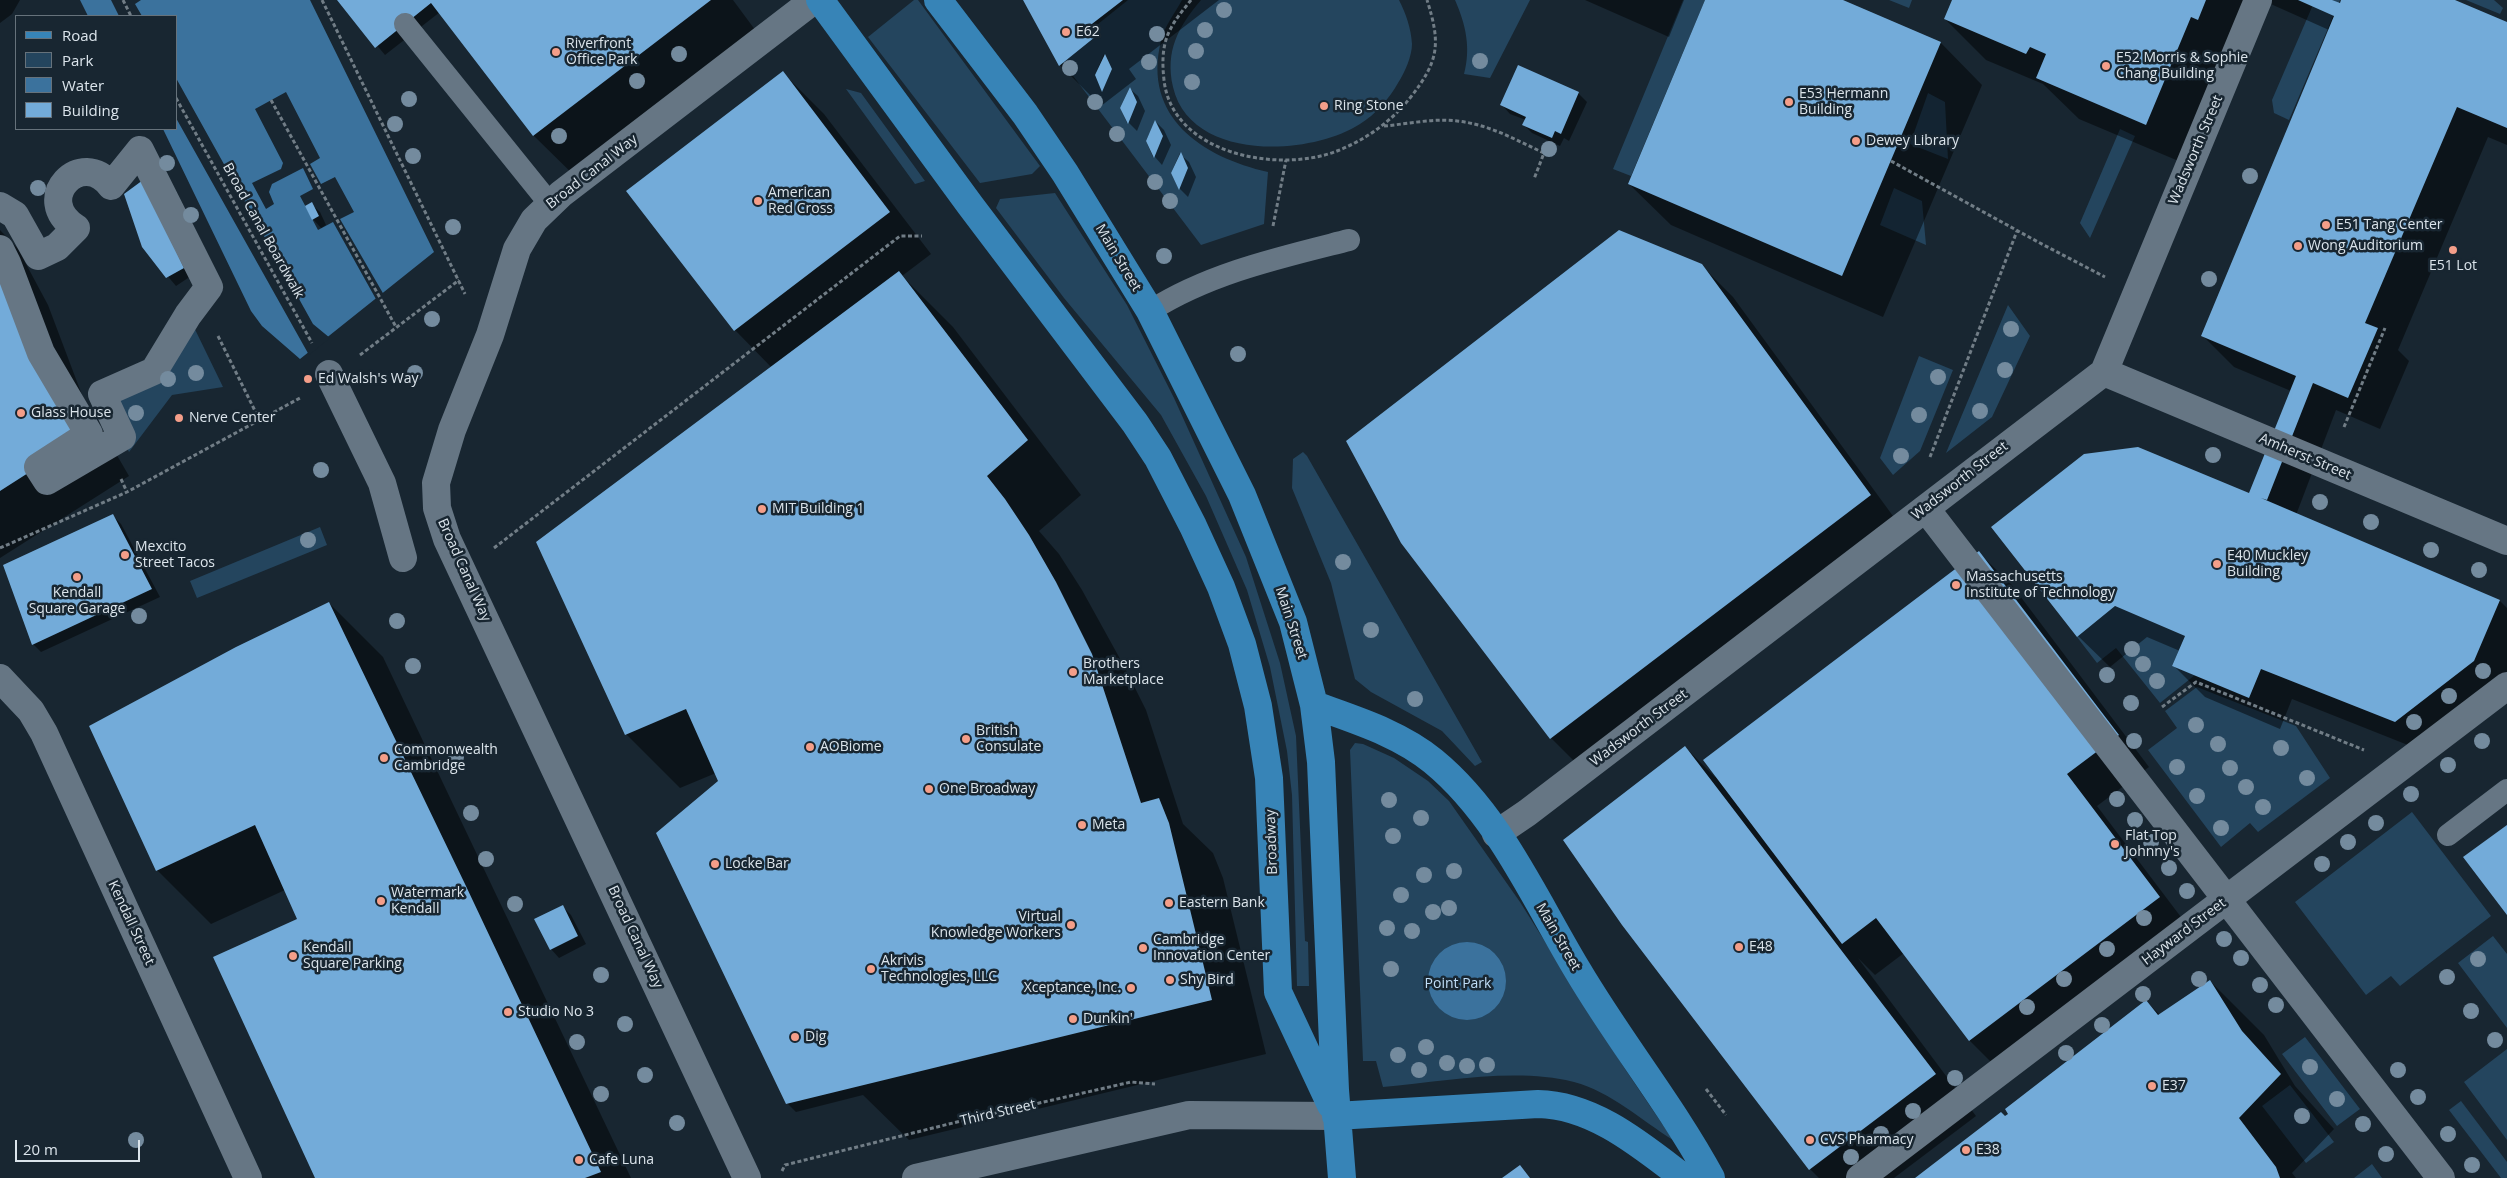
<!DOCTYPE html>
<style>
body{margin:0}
#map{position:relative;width:2507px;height:1178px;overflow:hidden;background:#182631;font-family:"Open Sans",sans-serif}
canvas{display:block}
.legend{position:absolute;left:15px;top:15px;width:162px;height:115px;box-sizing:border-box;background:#182631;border:1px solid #66727b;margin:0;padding:6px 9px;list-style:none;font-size:15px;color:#dbe4eb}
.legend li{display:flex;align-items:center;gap:10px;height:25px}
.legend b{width:25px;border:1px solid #66727b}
.scale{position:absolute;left:15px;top:1140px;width:125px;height:22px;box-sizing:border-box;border:2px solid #dbe4eb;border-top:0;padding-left:6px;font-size:15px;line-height:18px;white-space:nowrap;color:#dbe4eb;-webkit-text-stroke:4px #182631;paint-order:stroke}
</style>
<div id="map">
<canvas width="2507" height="1178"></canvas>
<ul class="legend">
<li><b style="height:6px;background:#3784b7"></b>Road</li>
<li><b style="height:14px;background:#24455e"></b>Park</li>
<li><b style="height:14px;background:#3b729d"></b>Water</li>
<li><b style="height:14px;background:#73abd9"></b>Building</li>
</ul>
<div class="scale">20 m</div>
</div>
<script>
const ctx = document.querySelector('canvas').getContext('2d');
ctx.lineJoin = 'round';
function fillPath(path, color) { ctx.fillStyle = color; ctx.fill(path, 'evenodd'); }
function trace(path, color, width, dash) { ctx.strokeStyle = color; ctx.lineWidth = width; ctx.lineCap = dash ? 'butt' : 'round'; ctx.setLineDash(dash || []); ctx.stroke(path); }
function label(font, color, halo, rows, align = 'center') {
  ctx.font = font + ' "Open Sans",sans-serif'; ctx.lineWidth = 5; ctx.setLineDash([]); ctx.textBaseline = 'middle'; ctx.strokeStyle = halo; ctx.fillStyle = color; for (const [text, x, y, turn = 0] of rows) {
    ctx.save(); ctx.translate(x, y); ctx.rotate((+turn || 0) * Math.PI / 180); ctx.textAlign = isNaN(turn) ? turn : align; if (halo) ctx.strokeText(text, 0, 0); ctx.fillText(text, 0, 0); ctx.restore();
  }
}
fillPath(new Path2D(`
 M914,0H918L1040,166L1032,174L980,183L868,37Z
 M1128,0H1182C1175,13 1164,27 1161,41C1142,117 1202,157 1268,172L1264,224L1201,245L1058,56ZM1104,54L1112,69L1102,91L1095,75ZM1130,87L1137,102L1127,123L1120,108ZM1155,121L1163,135L1153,157L1146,141ZM1180,153L1188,168L1179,189L1171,173Z
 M1201,0H1399C1406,14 1411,28 1412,44C1412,56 1405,72 1398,83C1389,99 1376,114 1360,124C1308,157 1190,161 1173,87C1165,51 1178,27 1201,0Z
 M1455,0H1530L1490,78L1464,74C1471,48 1466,25 1455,0Z
 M1683,0H1705L1631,176L1613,169Z
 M1889,0H1912L1909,8Z
 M2315,0H2340L2289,120L2274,113L2272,100Z
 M2466,0H2494L2503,8L2500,14Z
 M846,89L861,93L925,181L915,184Z
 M1928,93L1945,102L1948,159L1910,144Z
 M2120,129L2135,136L2090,238L2080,223Z
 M1894,188L1922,201L1926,245L1880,225Z
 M1055,193L1127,305L1174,398L1246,557L1280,663L1296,736L1305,941L1308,942L1309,986H1297L1292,795L1287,751L1270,667L1247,590L1206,496L1161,415L1064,298L996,208L1000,199Z
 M2008,305L2030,336L1992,417L1946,453Z
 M188,315L223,387L172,395L129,452L102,394L154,371Z
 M1919,356L1953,370L1920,451L1893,475L1880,458Z
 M1303,452L1307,456L1482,762L1475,766L1442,731L1371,692L1355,679L1331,583L1292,488L1293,459Z
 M320,527L327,545L197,598L190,581Z
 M2115,606L2185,636L2172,666L2195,675L2160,703L2116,648L2097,663L2077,637Z
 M2197,687L2296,726L2330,778L2258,832L2250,823L2221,847L2148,750L2177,728L2165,711Z
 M1355,743L1363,744L1394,758L1428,781L1449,801L1520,902L1625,1069L1673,1140C1641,1120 1611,1092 1574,1082C1515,1067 1442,1082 1383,1087L1376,1061H1363L1350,750Z
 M2412,812L2491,916L2400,986L2391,976L2366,995L2295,902Z
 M2493,936L2507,954V1028L2458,963Z
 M2305,1037L2360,1109L2337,1126L2282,1054Z
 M2507,1049V1140L2464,1082Z
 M2290,1085L2334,1142L2306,1163L2262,1106Z
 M2461,1101L2507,1162V1178H2501L2449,1110Z
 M2372,1164L2382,1178H2354Z`), '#24455e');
fillPath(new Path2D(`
 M80,0H310L434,252L300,359L262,326L251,311L163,129H176V16H88Z
 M1428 981a39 39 0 1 1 78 0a39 39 0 1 1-78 0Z`), '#3b729d');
fillPath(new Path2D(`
 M111,0H141L135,4L142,16H119Z
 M176,78L313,324L330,338L309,355L176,118Z
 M286,92L320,158L310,164L321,184L335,177L354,212L340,219L384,295L377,301L333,222L318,230L300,196L313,189L303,168L272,184L269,192L274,204L266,209L252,183L281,169L283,163L255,109Z`), '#182631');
fillPath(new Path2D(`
 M0,0H20L12,14L0,23Z
 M339,0H733L770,50L588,189L534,136L440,12L385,55Z
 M1024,0H1219L1129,69L1136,79L1101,106L1060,65Z
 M1585,0H1684L1669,37Z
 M1707,0H1840L1941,43L1982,85L1883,317L1671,225L1629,184Z
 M1953,0H2329L2340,5L2342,0H2452L2507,24V145L2488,137L2398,350L2409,361L2380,429L2336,410L2296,515L2500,601L2507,608V689L2428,753L2292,699L2280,729L2205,697L2173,665L2180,651L2147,637L2110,667L2078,636L1993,527L2255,497L2291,391L2234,367L2202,335L2329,30L2264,1L2188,165L2079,119L2043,84L1986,60L1945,19Z
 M1518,67L1578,93L1587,102L1569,141L1564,138L1560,146L1532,133L1524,125L1526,120L1510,114L1502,105Z
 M783,73L824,114L931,254L902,276L953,327L1081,495L1039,531L1059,554L1082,590L1124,666L1146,710L1183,824L1213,853L1223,878L1266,1054L909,1140L863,1095L796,1112L787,1103L719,781L716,773L680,788L626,734L772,368L735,330Z
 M1130,89L1138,96L1145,111L1137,131L1129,123L1121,108Z
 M1156,122L1164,130L1171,145L1162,165L1155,157L1148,141Z
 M1181,155L1189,162L1196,177L1188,197L1180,189L1173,173Z
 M151,190L191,276L176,286L143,247Z
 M311,204L320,212L326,225L321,228L313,219Z
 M0,230L18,249L48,305L82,395L129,476L0,558Z
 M1701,265L1733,297L1901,527L1583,770L1551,738L1402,542Z
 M113,516L121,524L160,597L41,652L33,644Z
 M1979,553L2011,584L2149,767L2097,806L2190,929L2001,1072L1970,1041L1904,953L1875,975L1858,958L1976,1116L1894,1178H1819L1810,1169L1685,747L1715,777Z
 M329,603L383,657L631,1178H317L299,920L285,890L211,924L157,870Z
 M562,906L571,915L586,944L559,958L551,949Z
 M2210,981L2264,1035L2295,1086L2334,1129L2292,1173L2296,1178H1917L2005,1118L2146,1001L2160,1015Z`), '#0007');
fillPath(new Path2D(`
 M337,0H711L533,136L431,3L375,48Z
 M1023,0H1123L1088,27L1095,37L1059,66Z
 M1705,0H1843L1941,42L1842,276L1628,184Z
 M1952,0H2206L2198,20L2191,17L2146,125L2036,78L2046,54L2030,47L2026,54L1944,19Z
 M2298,0H2332L2340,3L2341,0H2455L2507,22V128L2457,107L2365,323L2378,328L2348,398L2313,383L2267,500L2261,498L2500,600L2474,661L2395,722L2261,669L2249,698L2172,666L2185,636L2115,606L2077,637L1991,527L2084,454L2138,447L2249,493L2296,376L2201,336L2334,16Z
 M1105,54L1112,69L1102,92L1095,75Z
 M1518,65L1579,92L1561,134L1555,131L1552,138L1522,125L1526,117L1500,105Z
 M783,71L890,212L734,331L626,191Z
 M1130,87L1137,102L1128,124L1120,108Z
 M1155,120L1163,136L1154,158L1146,141Z
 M1181,152L1188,168L1179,190L1171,173Z
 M143,180L184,268L166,278L142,247L124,194Z
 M312,202L319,216L312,220L305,206Z
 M1619,230L1702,264L1871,495L1550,739L1401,543L1346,441Z
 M0,249L89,434L0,491Z
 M899,271L1028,440L987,476L1005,499L1029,535L1056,582L1092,654L1141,803L1159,798L1169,823L1212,1000L786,1104L656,833L718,781L686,709L625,735L536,542Z
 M113,514L152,589L32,645L3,565Z
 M1979,551L2119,735L2067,774L2160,897L1969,1041L1876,918L1842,944L1703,760Z
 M329,602L465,884L601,1172L585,1178H315L213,957L297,919L255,825L156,871L89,726L236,647Z
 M1685,746L1936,1074L1809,1170L1622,925L1563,840Z
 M2507,825V915L2463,857Z
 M563,905L578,936L550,950L534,919Z
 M2210,980L2242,1031L2281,1074L2239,1118L2276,1167L2280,1178H1915L2001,1112L2005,1116L2008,1114L2005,1109L2146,1000L2158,1015Z
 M1520,1165L1530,1178H1502Z`), '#73abd9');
trace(new Path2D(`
 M123,0L131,16
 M322,0L465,294
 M1191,0C1184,9 1176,18 1171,28C1162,44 1162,62 1164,80C1172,154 1278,174 1337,151C1365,140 1391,122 1410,98C1439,61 1441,44 1427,0
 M176,98L312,343
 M271,100L396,327
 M1384,126C1408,124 1433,118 1457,121C1488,124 1516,140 1544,153L1534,179
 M1891,161L2038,242L2105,277
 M1273,226L1286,160
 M218,336L260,421
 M360,355L459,280
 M2344,427L2385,328
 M1930,457L2017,231
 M121,479L127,492
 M0,548L127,492L300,398
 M494,548L900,236H922
 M2162,707L2196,682L2364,750
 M1706,1089L1726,1115
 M782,1171L785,1165L961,1121L1131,1082L1155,1084`), '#717d86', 3, [4, 2.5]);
trace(new Path2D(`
 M405,24L550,204
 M1150,311C1209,273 1282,257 1349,240
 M2448,835L2507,790`), '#667684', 22);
trace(new Path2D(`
 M0,206L15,215L38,256L57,247L76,228C31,199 82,147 111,186L140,150L209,287L188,315L154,371L102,394L122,437L47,481L38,467L89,434L41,353L7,263L0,249
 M2104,372L2507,541
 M329,374L382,483L403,558
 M1926,509L2441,1178
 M0,678L31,711L44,733L248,1178
 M1496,834L1527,813L2104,372L2258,0
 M747,1178L447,539L437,508L436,483L452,430L490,335L517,249L534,220L561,194L814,0
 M1860,1178L2507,686`), '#667684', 28);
trace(new Path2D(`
 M916,1178L1189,1115L1336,1116`), '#667684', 28);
trace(new Path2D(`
 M820,0L970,205L1135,423L1158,458L1193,526L1221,587L1242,644L1258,706L1269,778L1278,992L1331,1105
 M938,0L1025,114L1065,173L1150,311L1242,495L1293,622L1314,705L1321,762L1335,1090L1342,1178
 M1314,705C1355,720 1399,733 1433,761C1499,815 1535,900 1578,971C1620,1042 1672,1106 1711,1178
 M1336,1116L1538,1104C1594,1105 1642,1146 1684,1178`), '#3784b7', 28);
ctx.fillStyle = '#748b9e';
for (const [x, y] of [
 [1224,10],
 [1205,30],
 [1157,34],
 [1196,51],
 [679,54],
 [1480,61],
 [1149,62],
 [1070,68],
 [637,81],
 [1192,82],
 [409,99],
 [1095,102],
 [395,124],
 [1117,134],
 [559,136],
 [1549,149],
 [413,156],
 [167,163],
 [2250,176],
 [1155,182],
 [38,188],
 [1170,201],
 [191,215],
 [453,227],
 [1164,256],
 [2209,279],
 [432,319],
 [2011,329],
 [1238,354],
 [2005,370],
 [196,373],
 [415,373],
 [1938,377],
 [168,379],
 [1980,411],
 [136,413],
 [1919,415],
 [2213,455],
 [1901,456],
 [321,470],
 [2320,502],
 [2371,522],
 [308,540],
 [2431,550],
 [1343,562],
 [2479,570],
 [139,616],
 [397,621],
 [1371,630],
 [2132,649],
 [2143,664],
 [413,666],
 [2483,671],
 [2107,675],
 [2157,681],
 [2449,696],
 [1415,699],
 [2131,703],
 [2414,722],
 [2196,725],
 [2134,741],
 [2482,741],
 [2218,744],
 [2281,748],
 [456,757],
 [2448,765],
 [2177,767],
 [2230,768],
 [2307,778],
 [2246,787],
 [2411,794],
 [2197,796],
 [2117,799],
 [1389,800],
 [2263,807],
 [471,813],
 [1421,818],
 [2135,820],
 [2376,823],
 [2221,828],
 [1393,836],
 [2151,842],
 [2348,842],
 [486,859],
 [2322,864],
 [2169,868],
 [1454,871],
 [1424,875],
 [2187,891],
 [1401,895],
 [515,904],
 [1449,908],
 [1433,912],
 [2144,918],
 [1387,928],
 [1412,931],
 [2224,939],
 [2107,949],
 [2241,958],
 [2478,959],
 [1391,969],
 [601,975],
 [2447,977],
 [2064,979],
 [2199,979],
 [2260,985],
 [2143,994],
 [2276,1005],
 [2027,1007],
 [2471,1011],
 [625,1024],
 [2102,1025],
 [2495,1040],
 [577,1042],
 [1426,1047],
 [2066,1053],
 [1398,1055],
 [1447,1063],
 [1487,1065],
 [1467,1066],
 [2310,1067],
 [1419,1070],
 [2398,1070],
 [645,1075],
 [1955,1078],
 [601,1094],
 [2418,1097],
 [2337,1099],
 [1913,1111],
 [2302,1116],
 [677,1123],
 [2363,1124],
 [1881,1134],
 [2448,1134],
 [136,1140],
 [2386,1154],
 [1851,1157],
 [2472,1165]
]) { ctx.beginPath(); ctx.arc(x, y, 8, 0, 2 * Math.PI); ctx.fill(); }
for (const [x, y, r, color] of [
 [1066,32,5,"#f49e89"],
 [556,52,5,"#f49e89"],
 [2106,66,5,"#f49e89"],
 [1789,102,5,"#f49e89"],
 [1324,106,5,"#f49e89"],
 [1856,141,5,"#f49e89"],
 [758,201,5,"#f49e89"],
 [2326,225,5,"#f49e89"],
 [2298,246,5,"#f49e89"],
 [2453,250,5,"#f49e89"],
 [308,379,5,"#f49e89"],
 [21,413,5,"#f49e89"],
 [179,418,5,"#f49e89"],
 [762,509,5,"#f49e89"],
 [125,555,5,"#f49e89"],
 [2217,564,5,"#f49e89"],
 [77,577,5,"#f49e89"],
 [1956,585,5,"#f49e89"],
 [1073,672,5,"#f49e89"],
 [966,739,5,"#f49e89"],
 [810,747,5,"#f49e89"],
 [384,758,5,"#f49e89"],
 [929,789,5,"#f49e89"],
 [1082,825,5,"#f49e89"],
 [2115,844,5,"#f49e89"],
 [715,864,5,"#f49e89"],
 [381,901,5,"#f49e89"],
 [1169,903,5,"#f49e89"],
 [1071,925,5,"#f49e89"],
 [1739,947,5,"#f49e89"],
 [1143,948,5,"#f49e89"],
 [293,956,5,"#f49e89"],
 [871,969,5,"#f49e89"],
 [1170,980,5,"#f49e89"],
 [1131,988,5,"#f49e89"],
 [508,1012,5,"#f49e89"],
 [1073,1019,5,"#f49e89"],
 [795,1037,5,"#f49e89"],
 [2152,1086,5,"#f49e89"],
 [1810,1140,5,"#f49e89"],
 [1966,1150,5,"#f49e89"],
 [579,1160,5,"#f49e89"]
]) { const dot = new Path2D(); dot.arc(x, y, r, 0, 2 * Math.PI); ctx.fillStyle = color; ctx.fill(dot); trace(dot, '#182631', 2); }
label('14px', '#dbe4eb', '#182631', [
 ["E62",1076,32],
 ["Riverfront",566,44],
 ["Office Park",566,60],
 ["E52 Morris & Sophie",2116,58],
 ["Chang Building",2116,74],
 ["E53 Hermann",1799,94],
 ["Building",1799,110],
 ["Ring Stone",1334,106],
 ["Dewey Library",1866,141],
 ["American",768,193],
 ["Red Cross",768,209],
 ["E51 Tang Center",2336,225],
 ["Wong Auditorium",2308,246],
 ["E51 Lot",2453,266,"center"],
 ["Ed Walsh's Way",318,379],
 ["Glass House",31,413],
 ["Nerve Center",189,418],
 ["MIT Building 1",772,509],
 ["Mexcito",135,547],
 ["Street Tacos",135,563],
 ["E40 Muckley",2227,556],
 ["Building",2227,572],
 ["Massachusetts",1966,577],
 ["Institute of Technology",1966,593],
 ["Kendall",77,593,"center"],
 ["Square Garage",77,609,"center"],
 ["Brothers",1083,664],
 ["Marketplace",1083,680],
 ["British",976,731],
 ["Consulate",976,747],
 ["AOBiome",820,747],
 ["Commonwealth",394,750],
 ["Cambridge",394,766],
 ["One Broadway",939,789],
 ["Meta",1092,825],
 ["Flat Top",2125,836],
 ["Johnny's",2125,852],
 ["Locke Bar",725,864],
 ["Watermark",391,893],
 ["Kendall",391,909],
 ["Eastern Bank",1179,903],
 ["Virtual",1061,917,"right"],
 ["Knowledge Workers",1061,933,"right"],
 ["Cambridge",1153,940],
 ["Innovation Center",1153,956],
 ["E48",1749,947],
 ["Kendall",303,948],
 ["Square Parking",303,964],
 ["Akrivis",881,961],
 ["Technologies, LLC",881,977],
 ["Shy Bird",1180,980],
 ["Xceptance, Inc.",1121,988,"right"],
 ["Studio No 3",518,1012],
 ["Dunkin'",1083,1019],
 ["Dig",805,1037],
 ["E37",2162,1086],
 ["CVS Pharmacy",1820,1140],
 ["E38",1976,1150],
 ["Cafe Luna",589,1160]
], 'left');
label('14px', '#dbe4eb', '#182631', [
 ["Wadsworth Street",2196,150,-67],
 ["Broad Canal Way",592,172,-38],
 ["Broad Canal Boardwalk",263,231,61],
 ["Main Street",1118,258,59],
 ["Amherst Street",2305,457,23],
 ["Wadsworth Street",1960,481,-38],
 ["Broad Canal Way",464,570,66],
 ["Main Street",1291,623,72],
 ["Wadsworth Street",1639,728,-37],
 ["Broadway",1272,842,-92],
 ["Kendall Street",131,923,65],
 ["Hayward Street",2184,932,-37],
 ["Broad Canal Way",635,937,65],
 ["Main Street",1558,937,60],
 ["Third Street",998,1113,-13]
]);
label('14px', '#c0def8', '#182631', [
 ["Point Park",1458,984]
]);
</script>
